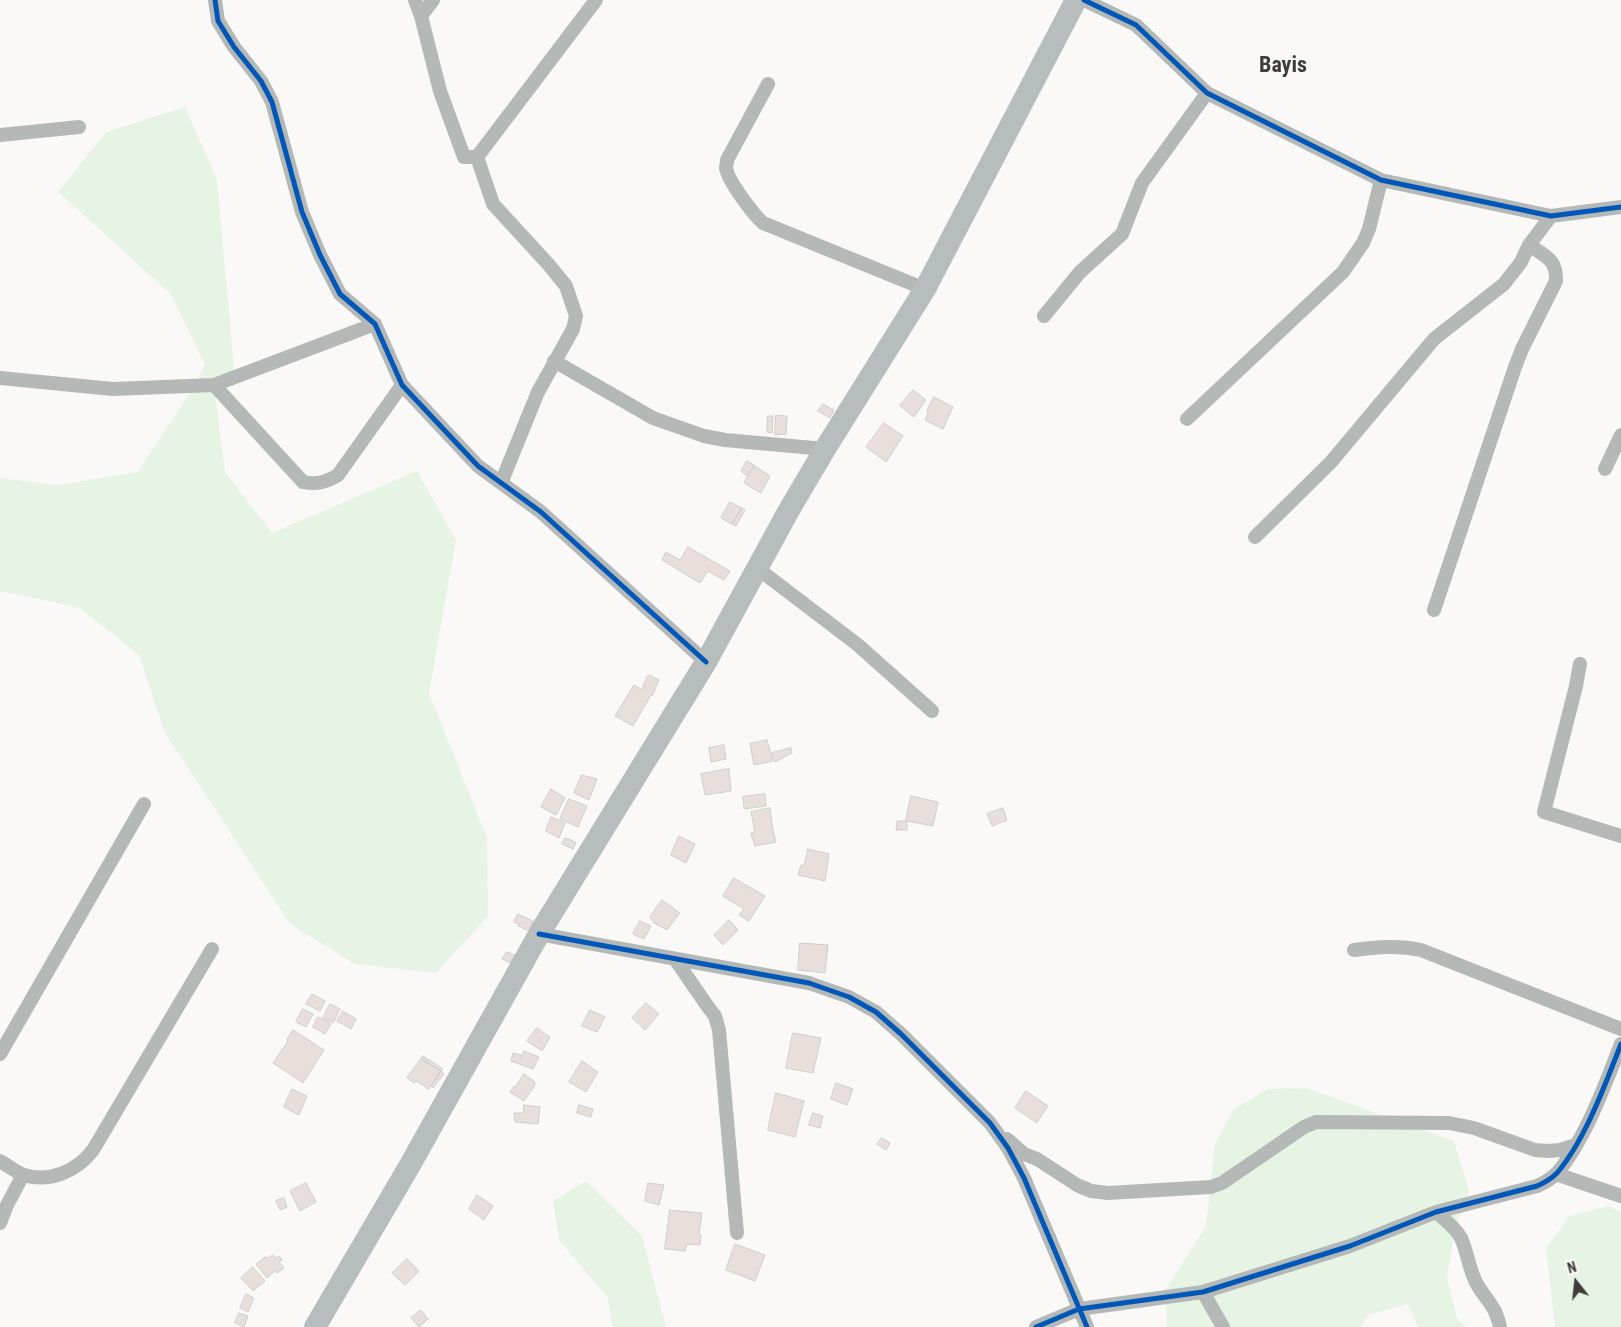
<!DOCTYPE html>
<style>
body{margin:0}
#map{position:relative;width:1621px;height:1327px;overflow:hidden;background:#faf9f8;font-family:"Roboto Condensed",sans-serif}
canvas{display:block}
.north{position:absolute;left:1551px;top:1257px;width:50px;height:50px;-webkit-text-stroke:4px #fbf8f7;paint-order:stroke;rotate:344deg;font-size:14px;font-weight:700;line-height:20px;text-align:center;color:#3e3d3c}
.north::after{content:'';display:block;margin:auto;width:18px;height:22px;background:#3e3d3c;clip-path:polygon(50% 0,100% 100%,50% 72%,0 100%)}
</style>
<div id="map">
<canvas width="1621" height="1327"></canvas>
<div class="north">N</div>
</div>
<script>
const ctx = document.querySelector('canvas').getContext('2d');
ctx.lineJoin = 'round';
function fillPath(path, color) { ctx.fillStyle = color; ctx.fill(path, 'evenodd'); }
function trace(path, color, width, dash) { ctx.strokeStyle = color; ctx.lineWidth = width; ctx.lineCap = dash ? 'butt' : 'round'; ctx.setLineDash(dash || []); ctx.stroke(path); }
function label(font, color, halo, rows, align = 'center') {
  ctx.font = font + ' "Roboto Condensed",sans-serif'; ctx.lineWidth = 4; ctx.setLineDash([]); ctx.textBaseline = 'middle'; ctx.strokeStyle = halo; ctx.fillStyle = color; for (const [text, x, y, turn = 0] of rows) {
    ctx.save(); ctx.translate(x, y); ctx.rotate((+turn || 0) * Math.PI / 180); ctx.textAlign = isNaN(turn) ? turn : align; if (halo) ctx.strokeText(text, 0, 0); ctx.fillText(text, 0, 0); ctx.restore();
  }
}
fillPath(new Path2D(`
 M185,107L217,179L235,378L214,385L225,472L272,533L417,471L456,540L429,693L487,838L488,916L436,973L355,964L290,924L164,731L139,655L80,608L0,591V478L58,485L138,472L194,387L205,365L171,294L58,192L106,132Z
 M1307,1088L1454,1141L1469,1191L1455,1229L1447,1278L1457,1318L1466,1327H1418L1408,1304L1368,1315L1361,1327H1167L1165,1290L1206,1226L1215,1144L1234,1109L1268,1089Z
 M586,1181L642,1236L666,1327H612L608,1298L559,1240L553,1201Z
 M1608,1206L1621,1212V1327H1555L1546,1248L1570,1216Z`), '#e7f4e5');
const building = new Path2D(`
 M913,390L926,400L914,417L900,406Z
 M934,397L953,407L943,429L925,420L928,413L927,411Z
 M823,404L834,410L830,418L818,411Z
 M776,415L787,416L786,434L775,435Z
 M768,416H773L772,433L767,432Z
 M884,423L903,436L886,462L866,447Z
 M747,461L754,465L747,476L741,471Z
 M755,466L770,476L761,493L744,483Z
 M730,502L742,508L732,524L721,518Z
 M742,508L745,510L736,526L732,524Z
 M688,547L730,571L724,580L708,571L700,583L662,560L666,552L680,560Z
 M650,675L659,680L652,696L651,695L633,726L615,716L634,685L643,690V686L647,677Z
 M767,740L773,761L754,765L750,744Z
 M724,745L726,759L711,762L709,748Z
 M791,748L792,753L775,762L772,753Z
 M729,769L731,791L705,795L701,774Z
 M582,775L597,779L589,800L574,793Z
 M551,789L565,798L556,815L541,807Z
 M765,794L766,806L744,809L743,797Z
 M911,796L938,802L933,826L907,821V830H896L897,821H905Z
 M569,799L587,806L578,827L560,819Z
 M770,808L773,830L776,842L755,846L751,834V833L755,832L751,812Z
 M1003,808L1007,820L992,826L987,814Z
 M551,817L565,823L559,838L546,831Z
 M679,836L695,844L686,863L671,855Z
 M565,838L576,842L573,849L562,844Z
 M808,849L829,854L825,881L798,875L801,865H804Z
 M734,878L765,896L749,921L739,915L744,909L723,896Z
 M662,900L680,913L667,930L654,923L650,917Z
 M518,914L533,921L529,931L518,926L519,924L514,922Z
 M729,920L738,930L723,945L714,935Z
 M640,921L651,926L644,939L633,934Z
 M800,943L828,945L825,973L798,970Z
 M507,952L515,955L510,963L502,959Z
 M312,994L325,1001L320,1011L306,1004Z
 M646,1003L659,1014L645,1030L632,1018Z
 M330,1004L340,1009L333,1023L323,1018Z
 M303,1009L313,1014L306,1027L296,1022Z
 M590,1010L605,1017L597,1032L582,1026Z
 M343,1011L356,1019L351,1029L337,1021Z
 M318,1017L331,1024L325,1034L313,1027Z
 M537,1028L550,1037L542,1051L527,1041Z
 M293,1030L324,1050L303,1083L273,1063L288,1041L287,1040Z
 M793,1033L821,1038L813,1073L786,1068Z
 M524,1051L539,1057L533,1069L511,1061L513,1053L521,1055V1058Z
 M423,1056L443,1069L441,1071L421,1059Z
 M421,1059L441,1071L429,1089L416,1081L414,1083L407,1078Z
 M582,1061L598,1072L586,1092L569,1082Z
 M441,1071L444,1074L433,1088L431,1086Z
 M524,1074L535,1082V1085L524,1101L510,1092L514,1086L515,1087Z
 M836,1083L853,1089L847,1105L831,1099Z
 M292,1089L307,1096L299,1115L284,1107Z
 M1026,1091L1048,1106L1037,1123L1015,1108Z
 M776,1093L804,1101L795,1137L768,1130Z
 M524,1105L540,1107L538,1124L515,1122L514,1113H523Z
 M579,1105L593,1109L591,1117L577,1113Z
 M813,1113L823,1116L820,1128L809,1125Z
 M882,1138L890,1143L886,1150L877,1144Z
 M306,1183L316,1202L300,1211L290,1191Z
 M648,1183L664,1185L659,1205L645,1201Z
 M477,1195L493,1206L484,1220L469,1209Z
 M284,1198L287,1207L280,1210L276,1201Z
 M670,1210L702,1213L699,1234L701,1235L700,1245L687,1244L685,1251L665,1249Z
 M735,1244L765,1255L755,1281L726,1270Z
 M273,1255L276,1258L279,1256L281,1258L282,1260L279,1262L284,1268L277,1273L275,1271L267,1278L256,1264L265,1257L268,1258Z
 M407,1259L419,1271L405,1285L392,1273Z
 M253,1267L265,1281L253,1291L241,1278Z
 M246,1294L254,1298L248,1312L240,1308Z
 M421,1310L428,1319L419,1327L411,1318Z
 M239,1313L248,1316L244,1327L235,1323Z`);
fillPath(building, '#e8dfdc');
trace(building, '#cfcecd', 1);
trace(new Path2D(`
 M215,0L218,21L234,47L261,81L272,102L302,212L320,255L340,294L375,324L402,385L478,466L541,512L706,662
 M415,0L421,16L440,91L464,157H477L493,204L549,265L566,286L576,316L573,329L538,392L501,483
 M1084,0L1136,25L1207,93L1381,180L1551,216L1621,207
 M421,16L433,0
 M768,84L727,160C727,163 726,166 726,168C728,181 753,214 763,223L925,289
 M0,135L79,127
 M477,157L596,0
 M1044,316L1080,272L1122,234L1142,183L1207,93
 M554,361L653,418L704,436L725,440L825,449
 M0,378L113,389L214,385L375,324
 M214,385L303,482C318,485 326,482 338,475L402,385
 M1187,419L1343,272L1363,243L1369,229L1381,180
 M1605,469L1621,435
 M1255,537L1331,462L1434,339L1504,284L1521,262L1529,245L1551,216
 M757,568L858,645L932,711
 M1434,610L1515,367L1522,349L1556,281C1557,259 1545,256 1529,245
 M1580,664L1576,686L1544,812L1621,836
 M539,934L809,983L849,997L876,1012L901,1034L990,1123L1008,1148L1024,1178L1087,1327
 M1354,950C1377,947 1398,945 1421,950L1621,1029
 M675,959L708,1007L715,1016L719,1030L737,1233
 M0,1054L144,804
 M1007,1139L1024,1154L1037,1159L1077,1185L1091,1191L1108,1193L1211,1187L1222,1183L1304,1127L1316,1122L1449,1123L1474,1128L1535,1150L1547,1151L1560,1150L1576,1145
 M0,1161C7,1165 16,1172 24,1175C50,1183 77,1171 93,1150L212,949
 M1556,1174L1621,1196
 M1436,1212C1445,1220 1455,1227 1461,1238C1468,1253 1469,1272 1478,1286C1489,1304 1495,1305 1500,1327
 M0,1223L7,1205L23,1175
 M1203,1292L1223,1327
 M1036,1327L1079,1309L1203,1292L1350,1246L1436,1212L1537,1186C1544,1183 1551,1179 1557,1173C1585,1140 1605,1085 1621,1044`), '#b4b9b8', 14);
trace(new Path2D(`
 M315,1327L410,1165L539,934L706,662L789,510L825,449L925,289L1076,0`), '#b6bdbc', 22);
trace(new Path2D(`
 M215,0L218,21L234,47L261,81L272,102L302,212L320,255L340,294L375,324L402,385L478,466L541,512L706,662
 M1084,0L1136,25L1207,93L1381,180L1551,216L1621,207
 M539,934L809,983L849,997L876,1012L901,1034L990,1123L1008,1148L1024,1178L1087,1327
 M1036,1327L1079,1309L1203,1292L1350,1246L1436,1212L1537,1186C1544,1183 1551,1179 1557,1173C1585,1140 1605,1085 1621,1044`), '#0057b8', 5);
label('bold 22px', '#3e3d3c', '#fbf8f7', [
 ["Bayis",1283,66]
]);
</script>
